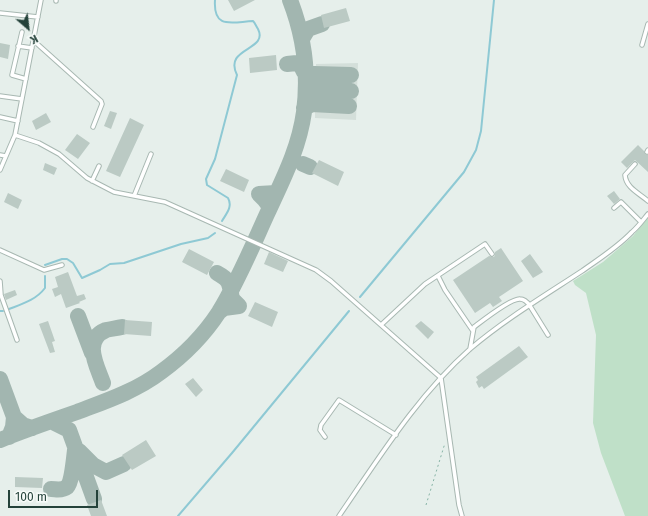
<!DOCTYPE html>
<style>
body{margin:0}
#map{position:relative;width:648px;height:516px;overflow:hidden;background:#e6efeb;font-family:"Fira Sans",sans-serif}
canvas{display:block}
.north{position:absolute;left:8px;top:8px;width:40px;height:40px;-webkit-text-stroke:3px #f7fbf9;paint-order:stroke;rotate:152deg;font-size:11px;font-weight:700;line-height:16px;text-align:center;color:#24423a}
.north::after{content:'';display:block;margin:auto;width:14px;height:18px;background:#24423a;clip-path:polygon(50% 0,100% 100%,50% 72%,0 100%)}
.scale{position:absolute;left:8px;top:490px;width:90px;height:18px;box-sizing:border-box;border:2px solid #24423a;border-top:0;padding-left:5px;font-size:12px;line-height:14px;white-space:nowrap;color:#24423a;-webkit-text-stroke:3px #f7fbf9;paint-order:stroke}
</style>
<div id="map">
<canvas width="648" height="516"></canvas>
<div class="north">K</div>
<div class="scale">100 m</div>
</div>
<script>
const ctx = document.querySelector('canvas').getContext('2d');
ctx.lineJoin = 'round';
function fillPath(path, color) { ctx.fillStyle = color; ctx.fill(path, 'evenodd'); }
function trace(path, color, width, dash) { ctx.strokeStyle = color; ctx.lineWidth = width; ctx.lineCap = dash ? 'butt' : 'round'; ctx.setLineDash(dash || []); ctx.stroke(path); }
fillPath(new Path2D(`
 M358,63L356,120L315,118L316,64Z`), '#d4dfda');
fillPath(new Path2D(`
 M648,217V516H625L601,453L593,423L596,335L586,293L575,285L573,281L603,262L633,236Z`), '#bfe0c8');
trace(new Path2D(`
 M215,0C213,30 232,22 253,21C255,23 256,26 258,29C269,51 223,47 237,75L215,159L206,179L207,185L228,198C233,207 226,214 222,221
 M45,265L62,259H67L73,263L82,278L100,270L110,264L124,263L181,244L208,238L215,233
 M360,297L464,172L476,150L481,131L494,0
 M9,309C22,304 36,300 45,288V276
 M0,311H3
 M178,516L232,453L349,311`), '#8ec9d4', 2);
trace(new Path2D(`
 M302,39L308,29L322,24
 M287,64L297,63L300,64L304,72L306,73
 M314,74L351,75
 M306,92L307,90L312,89L351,91
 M304,108L312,104L349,106
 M303,164L310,167
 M270,207L264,199L259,194L276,193
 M217,273C232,281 229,285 232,299L239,306L224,308L219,312
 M78,316L92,353
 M0,379L14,417
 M103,383C97,366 82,340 106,330C111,329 117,328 122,327
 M51,421L69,430L94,499
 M9,437L13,427L14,417L23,425L32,428
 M0,440C25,430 51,421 77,412C106,401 136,391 161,372C183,356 204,335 219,312C238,281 252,247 267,214C282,181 299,149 304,112C309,74 304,36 290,0
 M79,451L93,465L106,472L124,464
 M51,489C56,489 62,491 67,487C72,482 74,458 75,450`), '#a2b6b0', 16);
fillPath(new Path2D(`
 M228,0H255L234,11Z
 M346,8L350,21L324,28L321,15Z
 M0,43L10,45L8,59L0,57Z
 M276,55L277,70L250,73L249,58Z
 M110,111L117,113L111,129L104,126Z
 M46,113L51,122L36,130L32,121Z
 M130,118L144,125L120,177L106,171Z
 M77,134L90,143L78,159L65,150Z
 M638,145L644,151L645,154L648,155V172L635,160L627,168L621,162Z
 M319,160L344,172L338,186L312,173Z
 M45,163L57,168L54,175L43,170Z
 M226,169L249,180L244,192L220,181Z
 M614,191L620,199L614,204L607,196Z
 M8,193L22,200L18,209L4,202Z
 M501,248L523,281L499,297L502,301L493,307L490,303L475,313L453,280L489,256L494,257L495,255V252Z
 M189,249L214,262L207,275L182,262Z
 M269,252L288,261L283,272L264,264Z
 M530,254L543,272L533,278L521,261Z
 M68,272L77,296L84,294L86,299L79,302L80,303L66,308L61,294L55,297L52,289L58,287L55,277Z
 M15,290L17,295L6,300L4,294Z
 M255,302L278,312L272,327L248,316Z
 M125,320L152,322L151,336L124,334Z
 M48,321L55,341L52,342L55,352L50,353L39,324Z
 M421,321L434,332L428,339L415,326Z
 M519,346L528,357L484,389L482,386L479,388L476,382L478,380L476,377Z
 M193,378L203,390L196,397L185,384Z
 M146,440L156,456L132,470L122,455Z
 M15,477L43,478L42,488L15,487Z
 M101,500L107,516H91L87,505Z`), '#bbcac4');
const lane = new Path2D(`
 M56,1V0
 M0,13L38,17
 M22,32L12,75L26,79
 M34,41L101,101L102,104L93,127
 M642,45L648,24
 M18,46L32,48
 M0,96L22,99
 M0,117L18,121
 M15,135L39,143L59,154L87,178L114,192L165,202L316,270L331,281L441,378L459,505L462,516
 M647,152L648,150
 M0,155L6,156
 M635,164L625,175C626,188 639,193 648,201
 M0,170L15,135L41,0
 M92,181L99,166
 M134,196L151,154
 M614,208L621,202L641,222
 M0,250L44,270L62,265
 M438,276L445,290L473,331
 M0,281L1,295L17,340
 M381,325L425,284L485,244L492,254
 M470,349L474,327C482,321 511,298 520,299C524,299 528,303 530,306L548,335
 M325,437L320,430L321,425L339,400L396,435
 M339,516C379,458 417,396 470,349C504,320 544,296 582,271C599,259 618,247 632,232C638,227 643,220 648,214`);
trace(lane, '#a8b8b2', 5.5);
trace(new Path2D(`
 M426,505L445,443`), '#86b3a5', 1, [2, 3]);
trace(lane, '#fff', 3.5);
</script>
